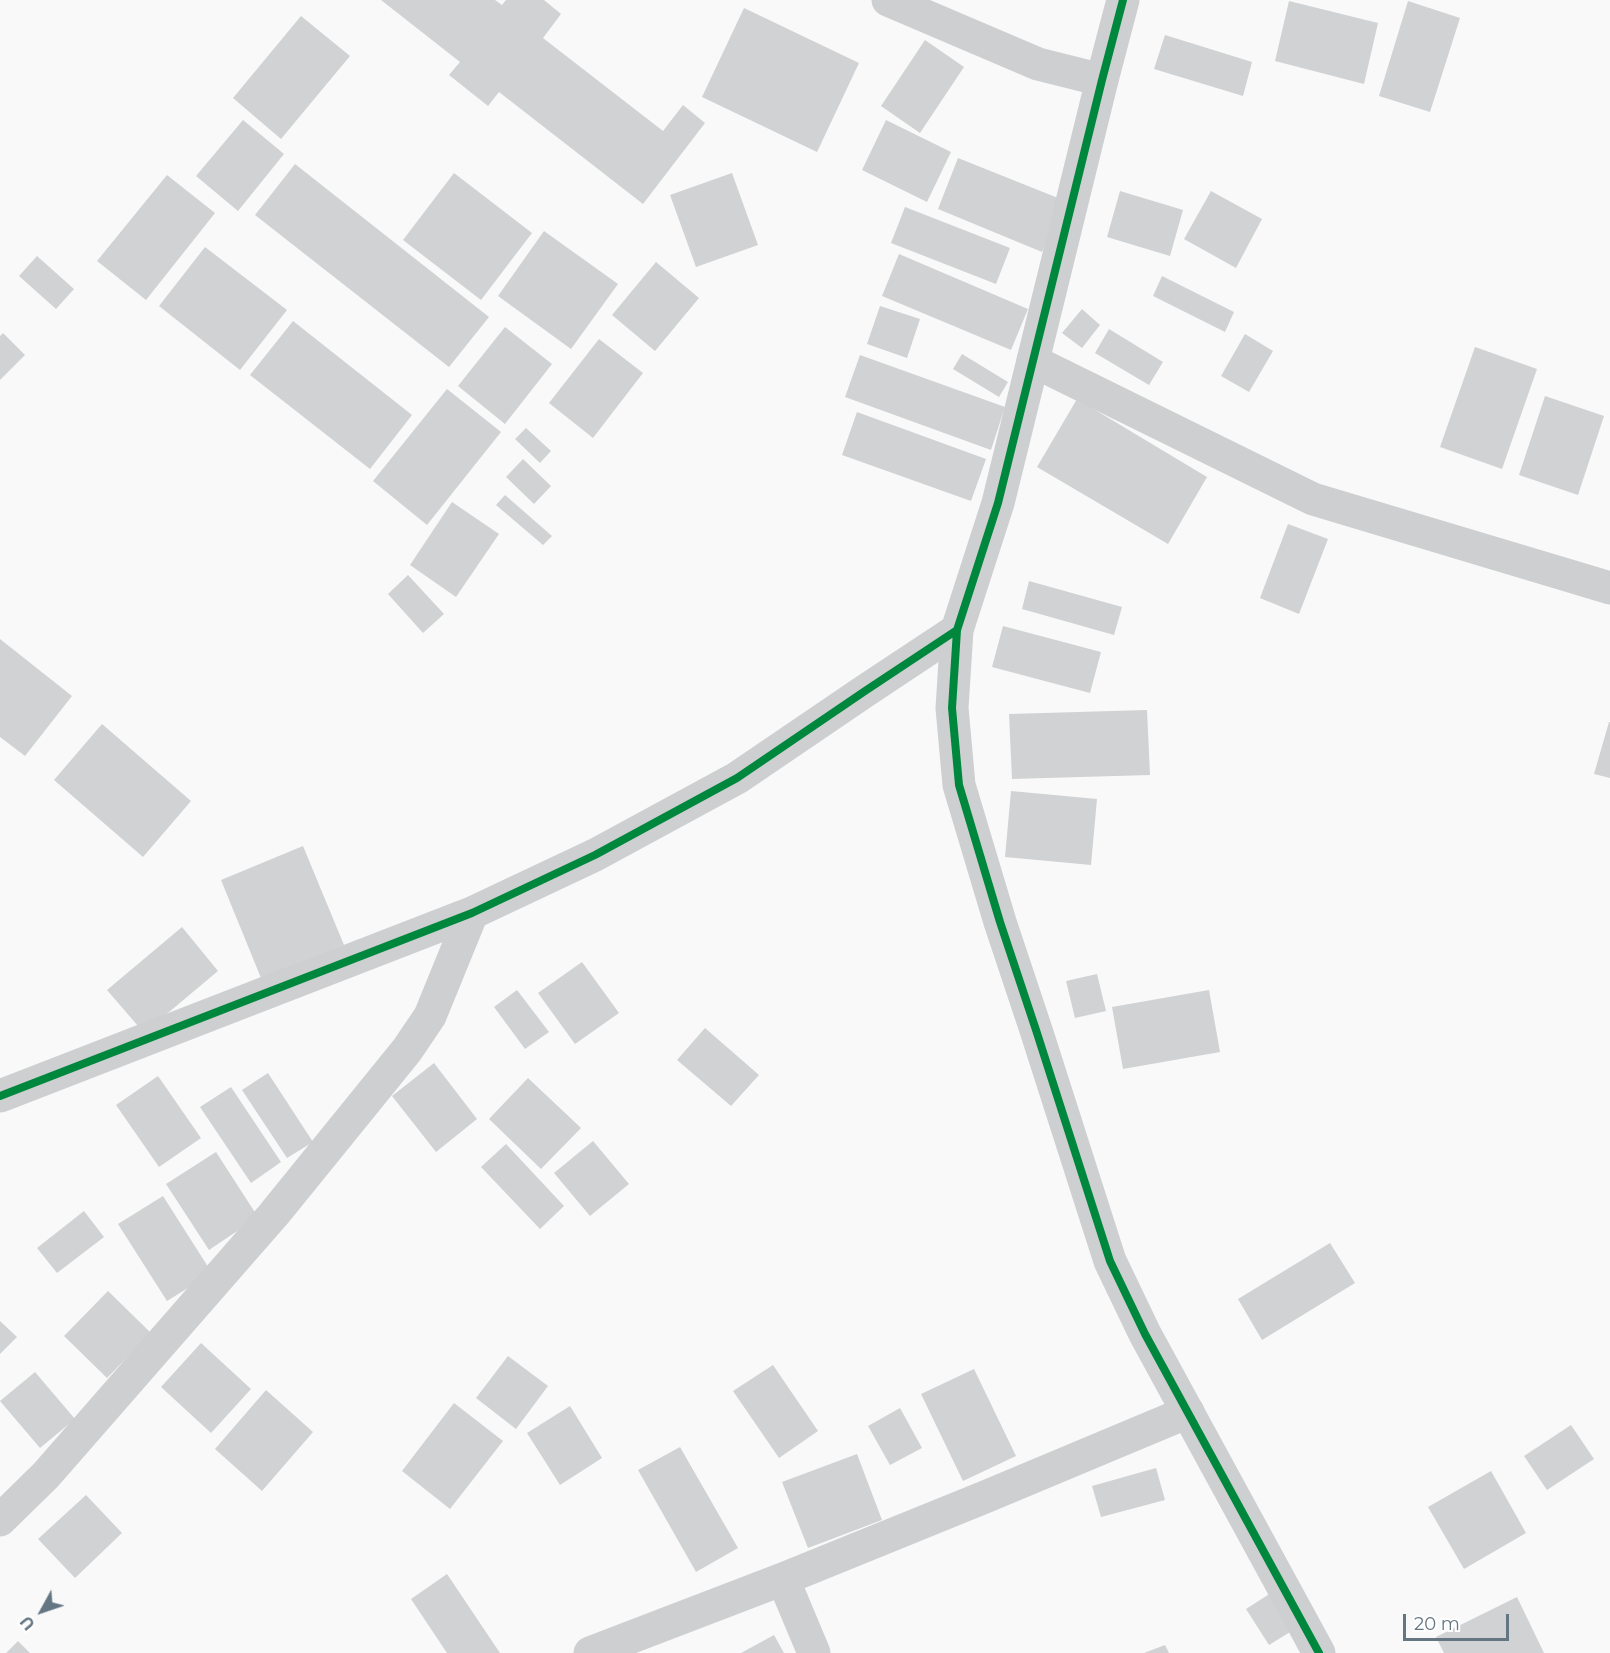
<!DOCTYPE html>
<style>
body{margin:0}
#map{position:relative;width:1610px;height:1653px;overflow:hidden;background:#f9f9f9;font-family:Montserrat,sans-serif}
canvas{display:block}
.north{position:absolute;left:12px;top:1581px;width:60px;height:60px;-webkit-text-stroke:4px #fff;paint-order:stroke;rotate:230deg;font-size:16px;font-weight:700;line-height:24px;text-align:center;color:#657683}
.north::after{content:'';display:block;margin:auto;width:21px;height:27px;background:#657683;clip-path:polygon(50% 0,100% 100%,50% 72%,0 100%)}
.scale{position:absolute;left:1403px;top:1614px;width:106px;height:27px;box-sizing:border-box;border:3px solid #657683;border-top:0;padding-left:8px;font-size:18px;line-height:21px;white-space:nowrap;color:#657683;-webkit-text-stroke:4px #fff;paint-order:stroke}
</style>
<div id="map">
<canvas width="1610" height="1653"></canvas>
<div class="north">U</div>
<div class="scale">20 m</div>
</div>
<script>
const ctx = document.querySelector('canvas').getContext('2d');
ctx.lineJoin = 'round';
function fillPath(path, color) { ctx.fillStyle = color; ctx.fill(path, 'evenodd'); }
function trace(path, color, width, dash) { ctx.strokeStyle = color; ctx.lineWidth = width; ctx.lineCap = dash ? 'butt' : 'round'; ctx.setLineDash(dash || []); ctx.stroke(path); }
fillPath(new Path2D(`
 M381,0H495L502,5L506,0H544L561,14L543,38L663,131L683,105L705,123L643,204L499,92L488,106L449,75L460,62Z
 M1289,1L1378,23L1364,84L1275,61Z
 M1408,1L1460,18L1430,112L1379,96Z
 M744,8L859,63L817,152L702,97Z
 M301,16L350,56L281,139L233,98Z
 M1165,35L1252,62L1243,96L1154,69Z
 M925,40L964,67L920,133L881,106Z
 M243,120L284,154L238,211L196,176Z
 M886,120L951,152L927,202L862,170Z
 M958,158L1063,200L1042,252L938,209Z
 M295,164L489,317L449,367L255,215Z
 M454,173L532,233L481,300L403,240Z
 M732,173L758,245L696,267L670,195Z
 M167,175L215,213L146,300L97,261Z
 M1120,191L1183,210L1170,256L1107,237Z
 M1211,191L1262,219L1236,268L1184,239Z
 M905,207L1010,248L996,284L891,243Z
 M544,231L618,284L571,349L498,296Z
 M205,247L287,310L240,370L159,306Z
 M899,254L1028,309L1011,350L882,296Z
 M37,256L74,289L56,309L19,276Z
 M656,262L699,298L655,351L612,315Z
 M1162,276L1234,312L1225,332L1153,296Z
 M880,306L920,319L907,358L867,344Z
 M1082,309L1100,325L1082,348L1062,333Z
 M293,321L412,415L370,469L250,375Z
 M505,327L552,364L505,424L458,386Z
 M1109,329L1163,362L1149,385L1095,353Z
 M3,333L25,355L0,380V336Z
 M1245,334L1273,351L1249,392L1221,376Z
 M599,339L643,373L593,438L549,403Z
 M1475,347L1537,369L1502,469L1440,447Z
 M962,354L1008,382L999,397L953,369Z
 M860,355L1005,407L991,450L845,397Z
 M447,389L501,432L427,525L373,481Z
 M1545,396L1604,416L1578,495L1519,475Z
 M1077,399L1207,477L1168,544L1037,467Z
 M857,412L986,459L971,501L842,455Z
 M526,428L551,451L540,463L515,439Z
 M523,459L551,486L534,504L506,477Z
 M505,495L552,536L543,545L496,505Z
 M452,502L499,534L456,597L410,565Z
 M1288,524L1328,539L1299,614L1260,598Z
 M408,575L444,614L423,633L388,594Z
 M1029,581L1122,607L1114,635L1022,609Z
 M1003,626L1101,652L1090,693L992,667Z
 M0,639L72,696L25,756L0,737Z
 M1147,710L1150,775L1012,779L1009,714Z
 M1609,722H1610V778L1594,774Z
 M102,724L191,801L143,857L54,780Z
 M1011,791L1097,799L1091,865L1005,857Z
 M303,846L344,945L261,978L221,880Z
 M182,927L218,971L144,1033L107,990Z
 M582,962L619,1013L575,1044L538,993Z
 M1097,974L1106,1011L1075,1018L1066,981Z
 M517,990L549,1032L525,1049L494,1007Z
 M1209,990L1220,1052L1123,1069L1112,1007Z
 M705,1028L759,1075L731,1106L677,1060Z
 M434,1063L477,1119L436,1152L392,1096Z
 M268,1073L313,1142L287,1158L242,1090Z
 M158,1076L201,1138L159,1167L116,1105Z
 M528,1078L581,1128L541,1169L489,1119Z
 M231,1087L281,1162L251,1183L200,1107Z
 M593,1141L629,1184L590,1216L554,1173Z
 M506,1144L564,1206L540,1229L481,1167Z
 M216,1152L258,1217L209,1250L166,1184Z
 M163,1196L212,1273L167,1301L118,1224Z
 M84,1211L104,1237L57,1273L37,1248Z
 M1330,1243L1355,1283L1262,1340L1238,1299Z
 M108,1291L151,1333L107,1378L64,1336Z
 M0,1321L17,1337L0,1354Z
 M201,1343L251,1389L211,1433L161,1387Z
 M508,1356L548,1386L516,1429L476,1398Z
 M773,1365L818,1431L779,1458L733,1391Z
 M974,1369L1016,1456L963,1481L921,1394Z
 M35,1372L75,1419L40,1448L0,1401Z
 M266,1390L313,1432L262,1491L215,1449Z
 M454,1403L503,1441L450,1509L402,1471Z
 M570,1406L602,1458L560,1485L527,1433Z
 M900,1408L922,1448L890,1465L868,1426Z
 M1571,1425L1594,1459L1547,1490L1524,1456Z
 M680,1447L738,1548L696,1572L638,1470Z
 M857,1454L882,1520L808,1548L782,1482Z
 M1156,1468L1165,1500L1101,1517L1092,1486Z
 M1491,1471L1526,1533L1464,1569L1428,1507Z
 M86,1495L122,1533L75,1578L38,1539Z
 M447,1574L500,1653H447L411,1599Z
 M1271,1593L1295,1629L1269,1645L1246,1609Z
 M1517,1597L1544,1653H1444L1436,1637Z
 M774,1635L784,1653H741Z
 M18,1641L30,1653H6Z
 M1165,1645L1169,1653H1144Z`), '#d0d2d3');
trace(new Path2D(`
 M888,0L1038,64L1102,80
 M1033,361L1313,499L1610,588
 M0,1096L472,913L595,855L737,778L865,691L957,630
 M0,1520L46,1475L274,1214L407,1050L430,1016L472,913
 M783,1579L814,1653
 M590,1653L783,1579L985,1497L1188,1412`), '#cecfd0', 33);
trace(new Path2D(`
 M1123,0L1102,80L998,503L957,630L952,708L959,785L1000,922L1036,1030L1110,1261L1145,1334L1319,1653`), '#cecfd0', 33);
trace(new Path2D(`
 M1123,0L1102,80L998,503L957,630L952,708L959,785L1000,922L1036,1030L1110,1261L1145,1334L1319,1653
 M0,1096L472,913L595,855L737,778L865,691L957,630`), '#00873e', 8);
</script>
